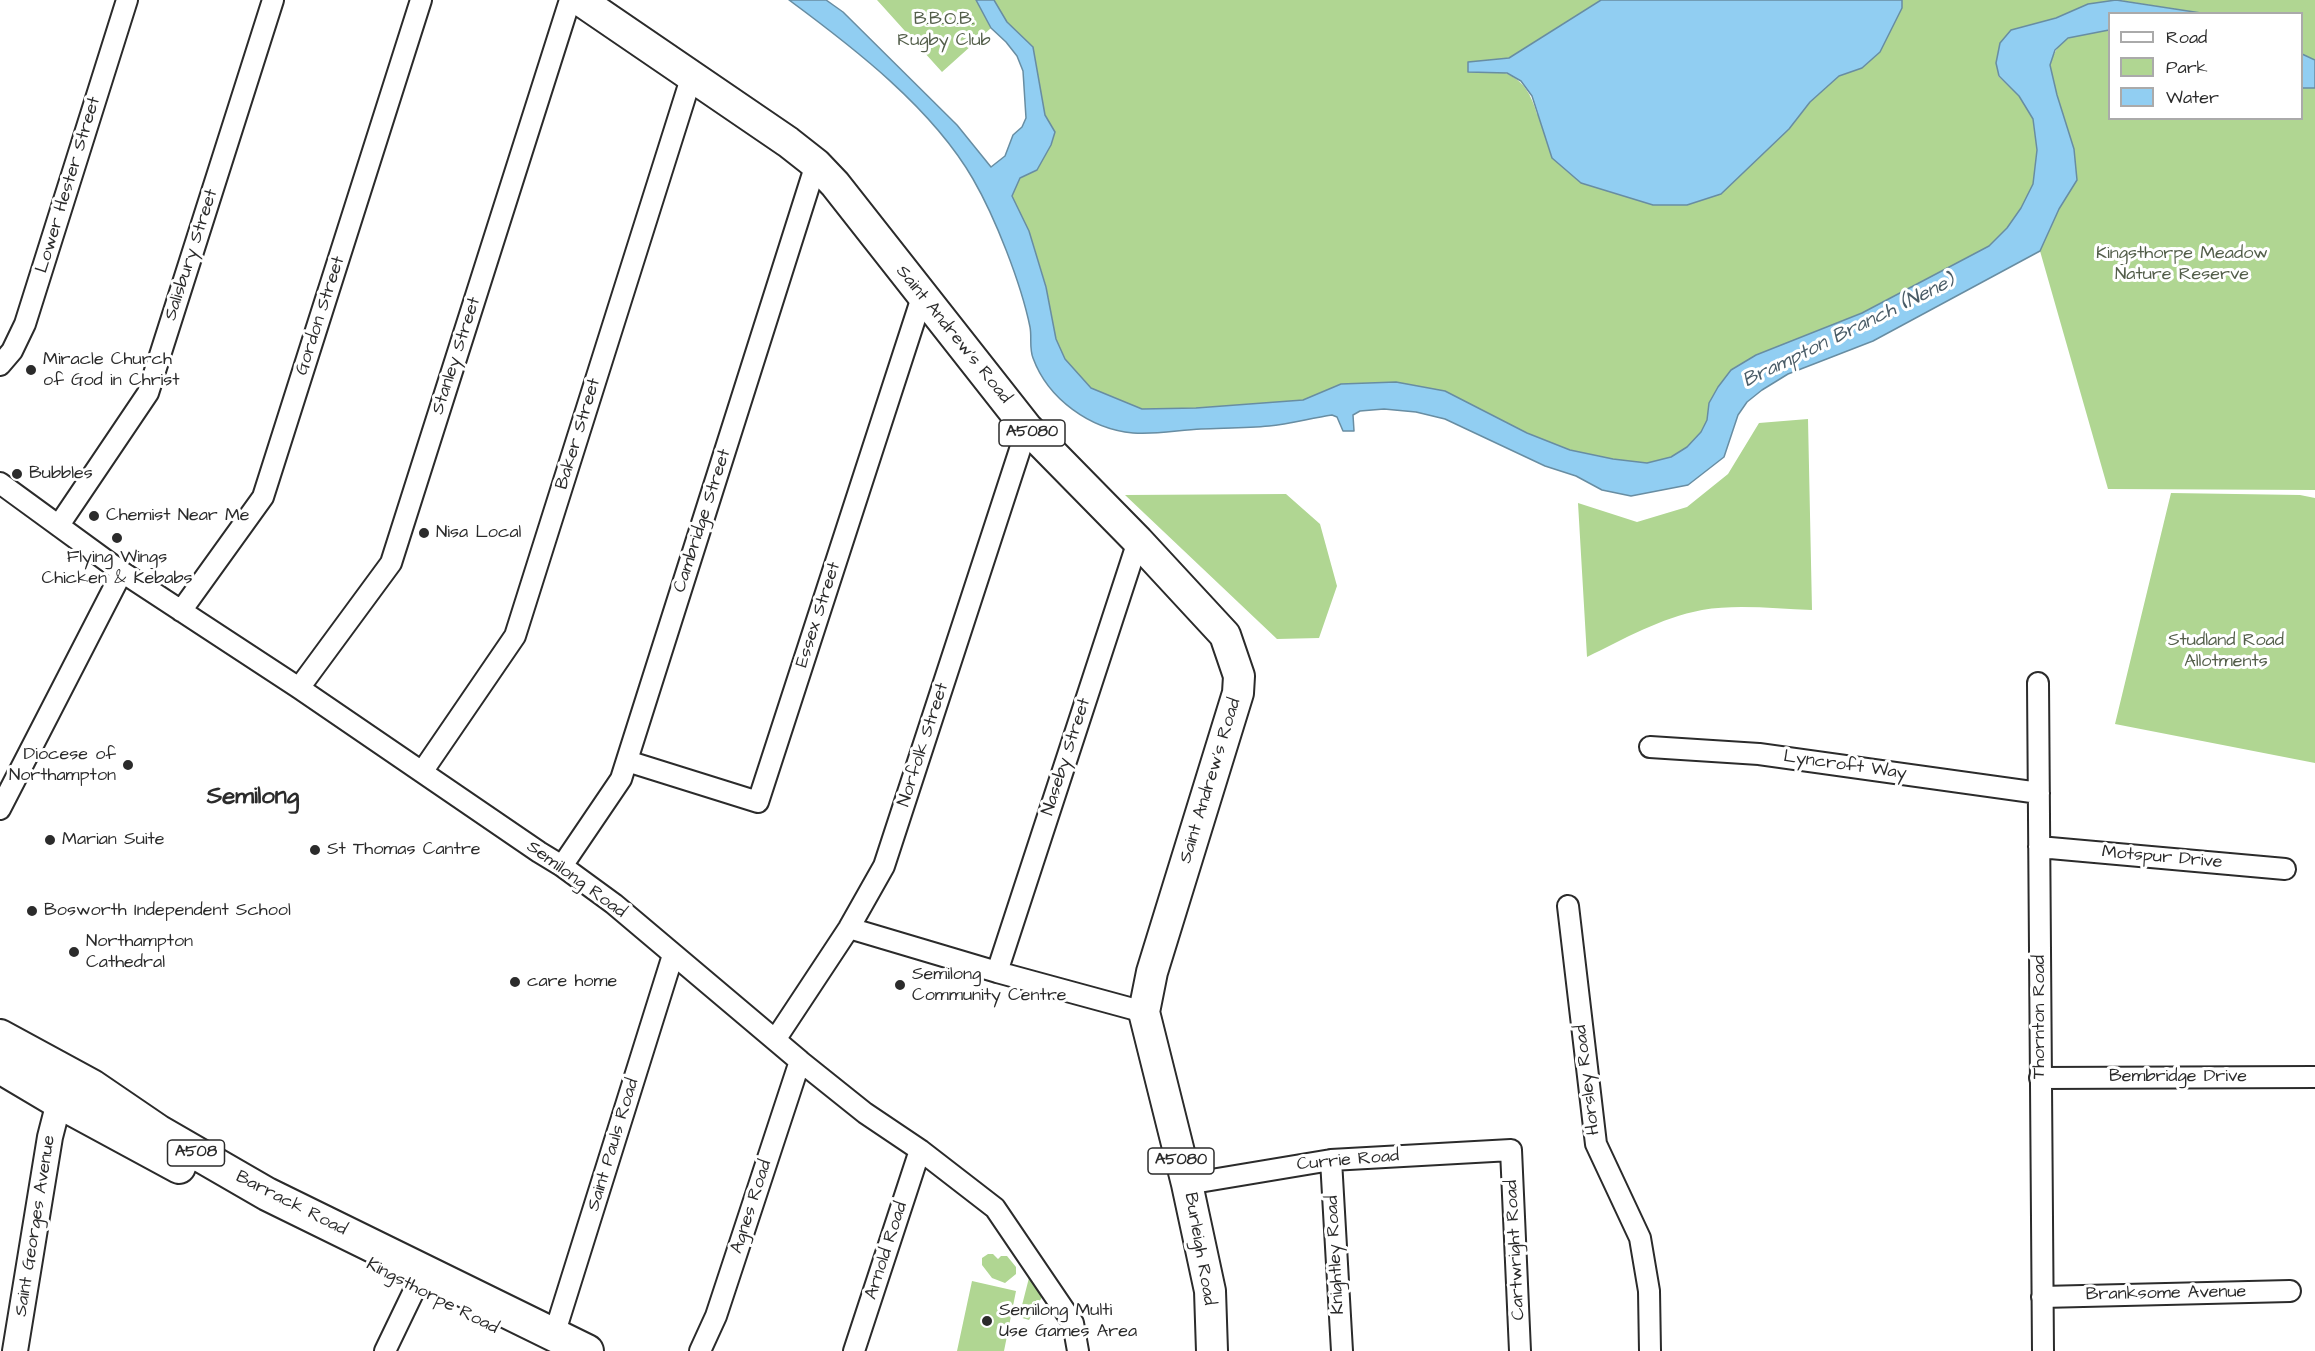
<!DOCTYPE html>
<style>
body{margin:0}
#map{position:relative;width:2315px;height:1351px;overflow:hidden;background:#fff;font-family:"Architects Daughter",sans-serif}
canvas{display:block}
.legend{position:absolute;left:2108px;top:12px;width:195px;height:108px;box-sizing:border-box;background:#fff;border:2px solid #aaa;margin:0;padding:8px 10px;list-style:none;font-size:18px;color:#2b2b2b}
.legend li{display:flex;align-items:center;gap:12px;height:30px}
.legend b{width:30px;border:2px solid #aaa}
</style>
<div id="map">
<canvas width="2315" height="1351"></canvas>
<ul class="legend">
<li><b style="height:8px;background:#fff"></b>Road</li>
<li><b style="height:16px;background:#b0d692"></b>Park</li>
<li><b style="height:16px;background:#91cef2"></b>Water</li>
</ul>
</div>
<script>
const ctx = document.querySelector('canvas').getContext('2d');
ctx.lineJoin = 'round';
function fillPath(path, color) { ctx.fillStyle = color; ctx.fill(path, 'evenodd'); }
function trace(path, color, width, dash) { ctx.strokeStyle = color; ctx.lineWidth = width; ctx.lineCap = dash ? 'butt' : 'round'; ctx.setLineDash(dash || []); ctx.stroke(path); }
function label(font, color, halo, rows, align = 'center') {
  ctx.font = font + ' "Architects Daughter",sans-serif'; ctx.lineWidth = 6; ctx.setLineDash([]); ctx.textBaseline = 'middle'; ctx.strokeStyle = halo; ctx.fillStyle = color; for (const [text, x, y, turn = 0] of rows) {
    ctx.save(); ctx.translate(x, y); ctx.rotate((+turn || 0) * Math.PI / 180); ctx.textAlign = isNaN(turn) ? turn : align; if (halo) ctx.strokeText(text, 0, 0); ctx.fillText(text, 0, 0); ctx.restore();
  }
}
fillPath(new Path2D(`
 M877,0H976L991,28L942,72Z
 M994,0H1601L1509,58L1468,62C1506,73 1525,72 1537,114L1653,205H1687L1721,194L1789,129L1810,102L1839,76L1862,68L1880,52L1902,8V0H2116L2088,4L2056,18L2011,30L1998,76L2019,96L2033,119L2037,150L2033,184L2021,208L2007,228L1989,246L1862,313L1756,355L1709,403L1707,420L1701,432L1687,447L1671,457L1647,463L1613,459L1570,450L1527,433L1445,391L1341,384L1303,400L1196,408L1142,409L1091,388L1064,359L1056,339L1046,286L1029,231L1012,196L1020,178L1055,132L1045,115L1033,47L1007,22Z
 M2118,0H2315V60L2302,54V14L2201,13Z
 M2109,30L2110,118H2302V88H2315V490L2108,489L2040,251L2059,209L2077,180L2050,65C2060,31 2079,35 2109,30Z
 M1808,419L1812,610C1777,609 1737,604 1702,610C1660,618 1624,639 1587,657L1578,503L1637,522L1687,507L1728,474L1759,423Z
 M2171,493L2300,495L2315,498V763L2115,724Z
 M1286,494L1320,524L1337,586L1319,638L1277,639L1125,495Z
 M988,1254H993L998,1259L1001,1256H1007L1016,1267V1274L1005,1283L992,1278L982,1265V1258Z
 M1031,1270L1046,1290L1029,1320L1019,1317Z
 M972,1281L1016,1291L1004,1351H957Z`), '#b0d692');
const water = new Path2D(`
 M789,0H826L843,12L957,125L991,167L1005,156L1013,135L1022,127L1026,118L1023,71L1017,56L1006,42L991,28L976,0H994L1007,22L1033,47L1045,115L1055,132L1051,145L1037,170L1020,178L1012,196L1029,231L1046,287L1056,339L1065,359L1091,388L1142,409L1196,408L1303,400L1341,384L1396,382L1445,391L1527,433L1570,450L1613,459L1647,463L1671,457L1687,447L1701,432L1707,420L1709,403L1718,387L1731,370L1756,355L1862,313L1989,246L2007,228L2021,208L2033,184L2037,150L2033,119L2019,96L1999,76L1996,63L2000,43L2011,30L2056,18L2088,4L2116,0L2201,13L2110,14L2109,30L2068,38L2055,50L2050,65L2057,95L2074,149L2077,180L2059,209L2040,251L1873,341L1788,374L1762,390L1747,402L1738,415L1724,457L1688,485L1631,496L1602,490L1576,476L1545,466L1445,419L1416,412L1384,409L1360,411L1353,415L1354,431H1343L1337,417L1332,415C1311,418 1290,424 1269,426C1247,428 1224,428 1201,429C1179,430 1155,435 1133,433C1090,429 1048,399 1033,358C1029,348 1032,337 1030,327C1021,283 995,217 973,179C932,108 854,48 789,0Z
 M1601,0H1902V8L1880,52L1862,68L1839,76L1810,102L1789,129L1721,194L1687,205H1653L1581,183L1552,158L1532,96L1521,81L1507,73L1468,72V62L1509,58Z
 M2302,54L2315,60V88H2302Z`);
fillPath(water, '#91cef2');
trace(water, '#688da2', 1.5);
const minor = new Path2D(`
 M0,365L12,351L25,324L127,0
 M0,483L122,572L299,688L539,852L562,866L614,904L800,1061L865,1113L920,1150L995,1208L1073,1323L1078,1351
 M59,525L148,393L273,0
 M181,611L263,497L421,0
 M2038,683L2043,1351
 M299,688L391,563L570,0
 M1650,747L1759,754L2039,793
 M627,761L758,802L922,297
 M422,772L515,636L692,75
 M0,809L122,572
 M2039,847L2285,869
 M562,866L621,779L816,164
 M1568,906L1596,1144L1640,1238L1649,1291L1650,1351
 M849,928L997,972L1144,1012
 M997,972L1138,541
 M775,1040L849,928L884,866L1027,428
 M2040,1078L2315,1077
 M1331,1160L1342,1351
 M1187,1184L1331,1160L1511,1150L1520,1351
 M2042,1297L2290,1291
 M554,1335L673,955
 M385,1351L424,1270
 M700,1351L716,1316L800,1061
 M854,1351L920,1150`);
const tertiary = new Path2D(`
 M15,1351L50,1137L59,1102`);
const primary = new Path2D(`
 M580,0L788,142L816,164L835,184L1027,428L1138,541L1225,635L1239,676L1238,693L1152,972L1144,1012L1187,1184L1210,1291L1212,1351`);
const trunk = new Path2D(`
 M0,1036L92,1086L158,1131L267,1194L587,1351
 M0,1067L59,1102L179,1167`);
trace(minor, '#2b2b2b', 24);
trace(tertiary, '#2b2b2b', 28);
trace(primary, '#2b2b2b', 34);
trace(trunk, '#2b2b2b', 36);
trace(minor, '#fff', 20);
trace(tertiary, '#fff', 24);
trace(primary, '#fff', 30);
trace(trunk, '#fff', 32);
for (const [x, y, r, color] of [
 [31,370,6,"#2b2b2b"],
 [17,474,6,"#2b2b2b"],
 [94,516,6,"#2b2b2b"],
 [424,533,6,"#2b2b2b"],
 [117,538,6,"#2b2b2b"],
 [128,765,6,"#2b2b2b"],
 [50,840,6,"#2b2b2b"],
 [315,850,6,"#2b2b2b"],
 [32,911,6,"#2b2b2b"],
 [74,952,6,"#2b2b2b"],
 [515,982,6,"#2b2b2b"],
 [900,985,6,"#2b2b2b"],
 [987,1321,6,"#2b2b2b"]
]) { const dot = new Path2D(); dot.arc(x, y, r, 0, 2 * Math.PI); ctx.fillStyle = color; ctx.fill(dot); trace(dot, '#fff', 2); }
for (const [x, y, w] of [
 [1032,433,66],
 [196,1153,57],
 [1181,1161,66]
]) { const box = new Path2D(); box.roundRect(x - w / 2, y - 13, w, 26, 4.5); ctx.fillStyle = '#fff'; ctx.fill(box); trace(box, '#2b2b2b', 1.5); }
label('bold 16px', '#2b2b2b', null, [
 ["A5080",1032,433],
 ["A508",196,1153],
 ["A5080",1181,1161]
]);
label('18px', '#535e4a', '#fff', [
 ["B.B.O.B.",944,20],
 ["Rugby Club",944,41],
 ["Kingsthorpe Meadow",2182,254],
 ["Nature Reserve",2182,275],
 ["Studland Road",2226,641],
 ["Allotments",2226,662]
]);
label('18px', '#2b2b2b', '#fff', [
 ["Lower Hester Street",69,185,-73],
 ["Salisbury Street",192,255,-72],
 ["Gordon Street",321,316,-72],
 ["Saint Andrew's Road",953,335,51],
 ["Stanley Street",457,356,-72],
 ["Baker Street",579,434,-73],
 ["Cambridge Street",703,521,-72],
 ["Essex Street",819,615,-72],
 ["Norfolk Street",924,745,-72],
 ["Naseby Street",1067,757,-72],
 ["Lyncroft Way",1845,766,8],
 ["Saint Andrew's Road",1211,781,-73],
 ["Motspur Drive",2162,858,5],
 ["Semilong Road",576,880,36],
 ["Thornton Road",2040,1017,-90],
 ["Bembridge Drive",2178,1077],
 ["Horsley Road",1588,1080,-97],
 ["Saint Pauls Road",614,1145,-73],
 ["Currie Road",1348,1161,-5],
 ["Barrack Road",291,1204,27],
 ["Agnes Road",752,1207,-72],
 ["Saint Georges Avenue",36,1226,-81],
 ["Burleigh Road",1199,1249,80],
 ["Cartwright Road",1516,1250,-93],
 ["Arnold Road",887,1251,-72],
 ["Knightley Road",1336,1255,-93],
 ["Branksome Avenue",2166,1294,-1],
 ["Kingsthorpe Road",432,1297,27]
]);
label('18px', '#2b2b2b', '#fff', [
 ["Miracle Church",43,360],
 ["of God in Christ",43,381],
 ["Bubbles",29,474],
 ["Chemist Near Me",106,516],
 ["Nisa Local",436,533],
 ["Flying Wings",117,558,"center"],
 ["Chicken & Kebabs",117,579,"center"],
 ["Diocese of",116,755,"right"],
 ["Northampton",116,776,"right"],
 ["Marian Suite",62,840],
 ["St Thomas Cantre",327,850],
 ["Bosworth Independent School",44,911],
 ["Northampton",86,942],
 ["Cathedral",86,963],
 ["Semilong",912,975],
 ["Community Centre",912,996],
 ["care home",527,982],
 ["Semilong Multi",999,1311],
 ["Use Games Area",999,1332]
], 'left');
label('italic 20px', '#4a5c67', '#fff', [
 ["Brampton Branch (Nene)",1849,332,-26]
]);
label('bold 24px', '#2b2b2b', '#fff', [
 ["Semilong",253,798]
]);
</script>
